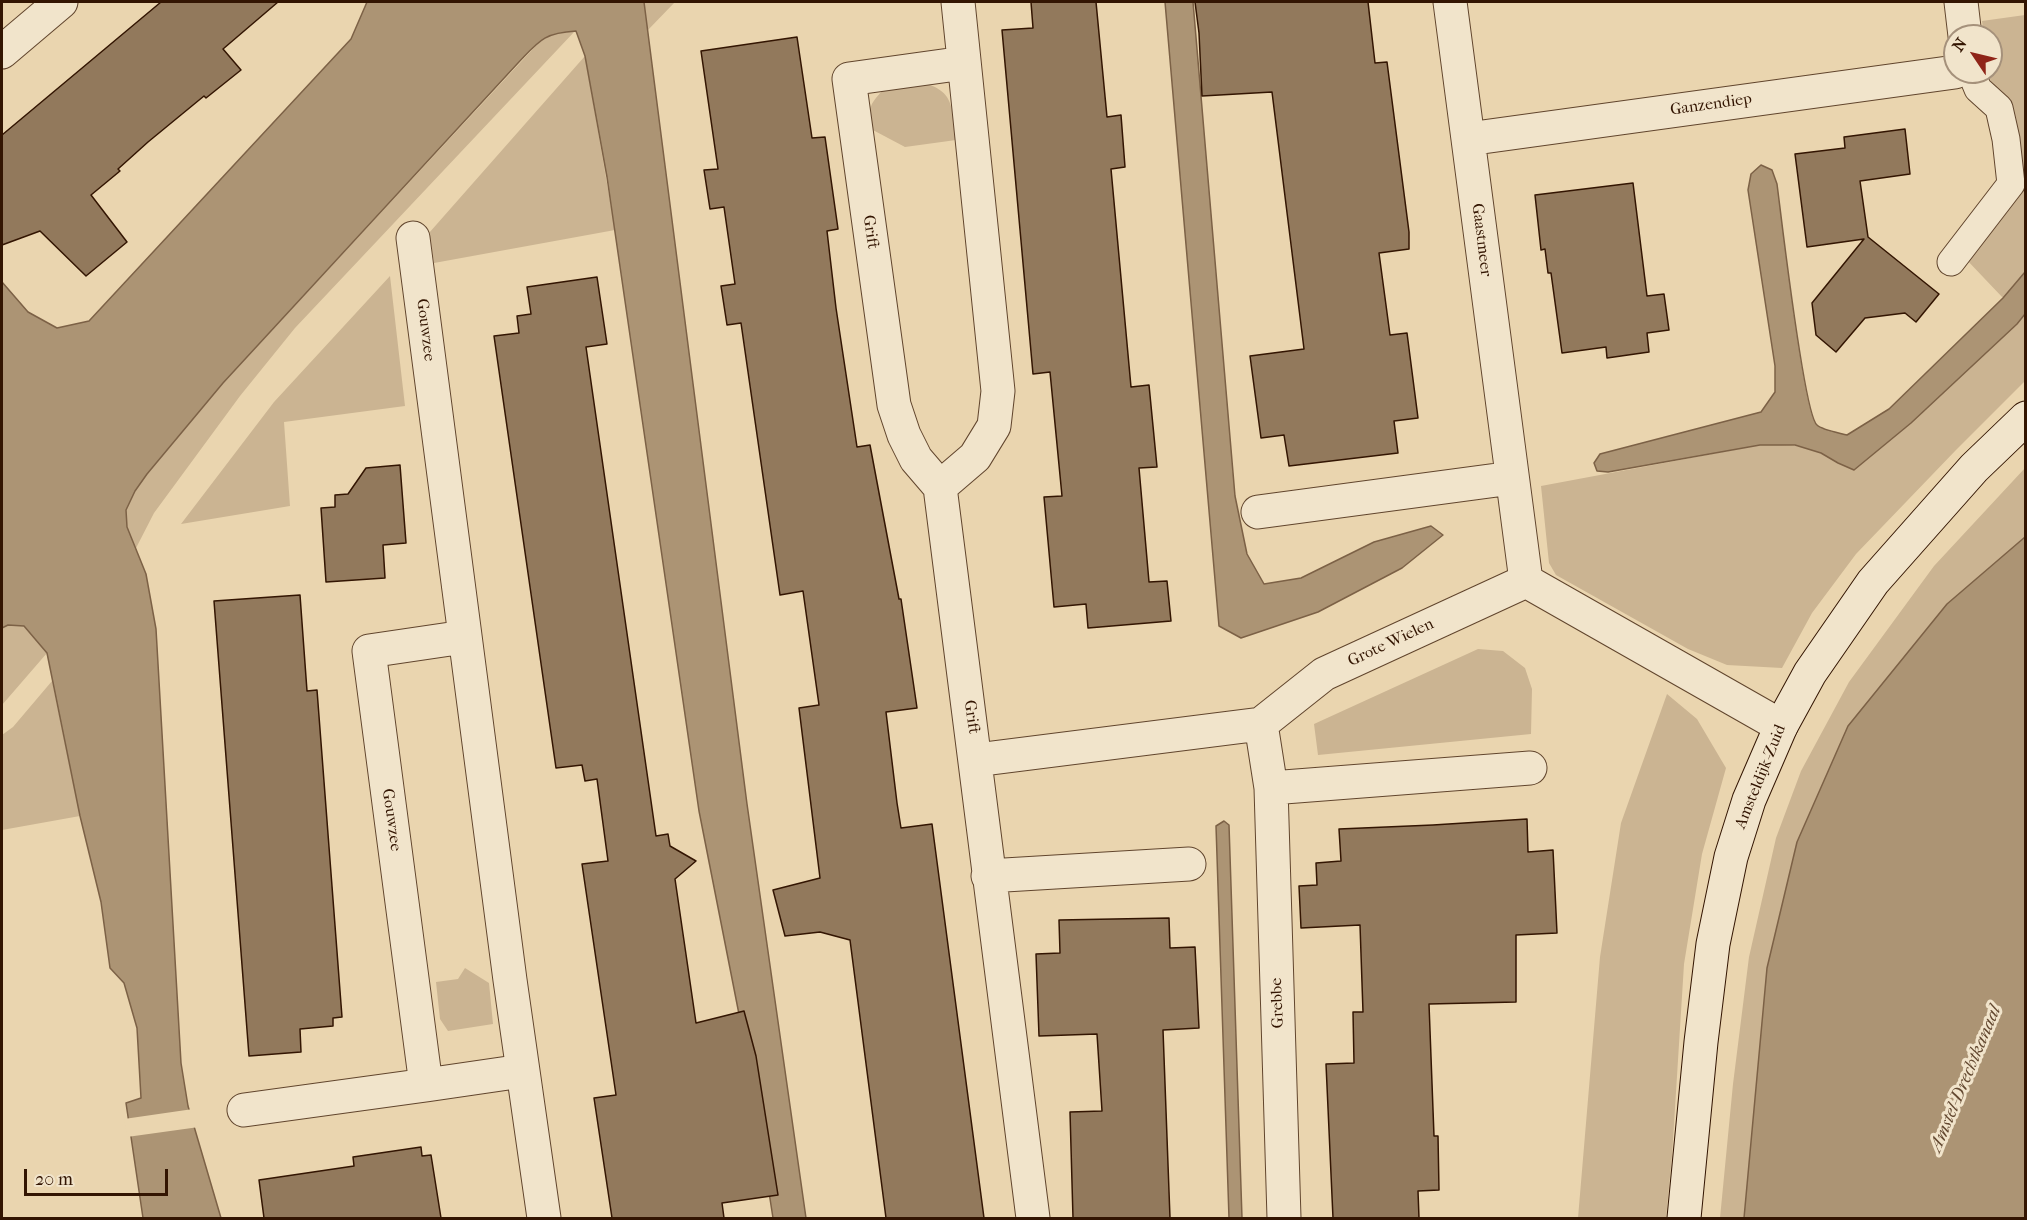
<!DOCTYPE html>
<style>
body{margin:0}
#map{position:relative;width:2027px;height:1220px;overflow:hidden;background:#ead5af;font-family:"IM FELL French Canon",serif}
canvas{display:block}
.frame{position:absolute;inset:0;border:3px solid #331502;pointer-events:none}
.north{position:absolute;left:1943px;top:24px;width:60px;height:60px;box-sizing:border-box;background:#f1e4cb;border:2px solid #a5917b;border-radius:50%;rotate:305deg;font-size:16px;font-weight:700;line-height:24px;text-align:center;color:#331502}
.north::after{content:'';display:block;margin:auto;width:21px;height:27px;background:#8f2418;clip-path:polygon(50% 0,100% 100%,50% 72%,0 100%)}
.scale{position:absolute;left:24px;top:1169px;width:144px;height:27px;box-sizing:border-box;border:3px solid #331502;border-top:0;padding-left:8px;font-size:18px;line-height:21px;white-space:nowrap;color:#331502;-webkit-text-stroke:4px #f1e4cb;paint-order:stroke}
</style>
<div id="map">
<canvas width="2027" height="1220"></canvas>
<div class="frame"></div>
<div class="north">N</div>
<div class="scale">20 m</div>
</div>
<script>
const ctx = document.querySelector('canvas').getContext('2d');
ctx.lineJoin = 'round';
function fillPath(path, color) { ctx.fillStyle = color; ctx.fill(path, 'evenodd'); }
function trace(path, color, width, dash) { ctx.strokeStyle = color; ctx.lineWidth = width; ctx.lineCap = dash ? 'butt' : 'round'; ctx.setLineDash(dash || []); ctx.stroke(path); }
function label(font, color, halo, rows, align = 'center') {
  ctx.font = font + ' "IM FELL French Canon",serif'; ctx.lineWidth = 6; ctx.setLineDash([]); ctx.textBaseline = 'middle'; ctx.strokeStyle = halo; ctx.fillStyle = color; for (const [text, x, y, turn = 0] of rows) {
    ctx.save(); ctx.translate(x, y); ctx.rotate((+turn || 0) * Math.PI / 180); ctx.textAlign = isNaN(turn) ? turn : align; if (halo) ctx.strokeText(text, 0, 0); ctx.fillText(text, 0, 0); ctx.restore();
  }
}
fillPath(new Path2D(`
 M644,2H675L647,31Z
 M2025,15V272L2003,298L1965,258L2022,185L1991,84L1989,72H1991V36H1984L1982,21Z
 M575,31L295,328L240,396L154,513L135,550L127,527L126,510L135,491L147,474L223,383L544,37L560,32Z
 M585,56L615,230L434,263L429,233Z
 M914,80C955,90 951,102 956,140L905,147L871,129C869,108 868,106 883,90Z
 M390,276L405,406L284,422L290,506L181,524L274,402Z
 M2025,314V381L1956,450L1856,554L1812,613L1782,668L1727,665L1688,649L1556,575L1549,563L1541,486L1760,445C1781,445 1800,444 1820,452C1832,457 1842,465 1854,469L1911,423L2017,324Z
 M2025,468V537L1947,604L1767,968L1744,1218H1720L1733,1084L1749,957L1776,838L1801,771L1849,682L1934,566Z
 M8,625L24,626L47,653L2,705V628Z
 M1478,649L1503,651L1525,668L1532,689L1531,734L1318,755L1314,724Z
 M52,681L80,816L2,830V735L13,727Z
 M1667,694L1697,719L1726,768L1702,854L1684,964L1672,1156L1666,1218H1578L1600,957L1621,823Z
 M465,968L489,983L493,1024L448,1031L440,1019L436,982L458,979Z`), '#cbb492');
const water = new Path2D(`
 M367,2H644L747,804L806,1218H773L750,1070L699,811L607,177L585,56L576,31C543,33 539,41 518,63L223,383L147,474L135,491L126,510L127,527L146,574L156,629L181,1063L188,1106L221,1218H143L126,1103L141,1098L137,1028L124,983L110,968L101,902L80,816L47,653L24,626L8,625L2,628V282L28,312L57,328L89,321L351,39Z
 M1165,2H1193L1235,496L1247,554L1264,584L1301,578L1374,542L1431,526L1443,535L1402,568L1318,612L1241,638L1219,626Z
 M1761,165L1772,170L1777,184C1781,214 1804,416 1817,425C1822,430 1840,433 1847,435L1889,409L2003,298L2025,272V314L2017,324L1911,423L1854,470L1838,463L1821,453L1795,445H1760L1608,472L1597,471L1594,463L1600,454L1761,412L1775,392V366L1748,190L1751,174Z
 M2025,537V1218H1744L1767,968L1797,842L1848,726L1947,604Z
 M1224,821L1229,825L1242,1218H1229L1216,826Z`);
fillPath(water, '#ac9474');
trace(water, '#7c6146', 1.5);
fillPath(new Path2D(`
 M193,1109L199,1127L127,1137L124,1119Z`), '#ead5af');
const building = new Path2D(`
 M161,2H278L223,49L241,70L206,98L204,96L148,142L118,169L120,171L91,195L127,242L86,276L40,231L2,245V135Z
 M1031,2H1096L1107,117L1121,115L1125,167L1111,169L1131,387L1149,385L1157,467L1139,468L1149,582L1167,581L1171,621L1088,628L1086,604L1054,607L1044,497L1062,496L1050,372L1033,374L1002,30L1033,28Z
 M1195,2H1368L1375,63L1387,62L1409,232V249L1379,253L1390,335L1407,333L1418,418L1394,421L1398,453L1289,466L1284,435L1261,438L1250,356L1304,349L1272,92L1202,96L1199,33Z
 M797,37L812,138L825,137L838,229L827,231L836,308L857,447L870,445L899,599H901L917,708L886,712L897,803L901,828L932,824L984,1218H886L850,940L820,932L785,936L773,890L820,878L799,708L819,705L803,591L780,595L741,323L727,325L721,286L735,284L724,207L710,209L704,170L718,169L701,51Z
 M1905,129L1910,174L1860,181L1868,237L1939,294L1916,322L1905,313L1865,318L1836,352L1816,335L1812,303L1864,239L1807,247L1795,154L1845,148L1844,137Z
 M1633,183L1647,296L1664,294L1669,330L1647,333L1649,352L1607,358L1606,347L1562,353L1551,273H1548L1545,249L1541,250L1535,195Z
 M597,277L607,344L586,347L656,836L668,834L670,846L696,861L675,879L696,1023L744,1011L756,1056L778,1195L722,1203L724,1218H612L594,1098L616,1095L582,864L608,861L597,779L585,781L582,765L556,768L494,336L519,333L517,316L531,314L527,287Z
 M400,465L406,543L383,545L385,578L326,582L321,508L335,507V495L348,494L366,468Z
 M300,595L307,691L317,690L342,1017L333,1018V1026L300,1029L301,1052L249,1056L214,601Z
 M1527,819L1528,852L1553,850L1557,933L1516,935V1002L1429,1004L1434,1136H1438L1439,1190L1418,1191L1419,1218H1333L1326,1064L1354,1063L1353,1012H1363L1360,925L1301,928L1299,886L1317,885L1316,863L1341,861L1339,829L1433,825Z
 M1169,918L1170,948L1195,947L1199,1028L1163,1030L1170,1218H1073L1070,1112L1102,1111L1097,1034L1039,1036L1036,954L1060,953L1059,920Z
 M421,1147L422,1156L431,1155L441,1218H264L259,1180L354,1166L353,1157Z`);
fillPath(building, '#92795c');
trace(building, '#331502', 1.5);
const lane = new Path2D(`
 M1951,262L2011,184L2006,139L1999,108L1978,89L1971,72`);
const street = new Path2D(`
 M1450,2L1526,581
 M1961,2L1965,36
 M2,52L61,2
 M964,63L849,79L894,405L904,435L916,459L940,487C972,731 1001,975 1033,1218
 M1468,139L1955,72
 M413,238L510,980L544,1218
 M940,487L975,457L994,426L998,391L958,2
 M1258,512L1512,478
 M1526,581L1781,726
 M464,637L369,651L426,1085L522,1071
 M1261,724L1271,788L1284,1218
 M976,760L1261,724L1324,674L1526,581
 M1271,788L1530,768
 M988,876L1189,864
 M244,1110L426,1085`);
const secondary = new Path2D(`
 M1684,1218L1701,1042L1713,944L1731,857L1749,800L1781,726L1810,673L1873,582L1974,468L2026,418`);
trace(lane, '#61452d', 29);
trace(street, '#61452d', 35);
trace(secondary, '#331502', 35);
trace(lane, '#f1e4cb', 27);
trace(street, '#f1e4cb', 33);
trace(secondary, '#f1e4cb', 33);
label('16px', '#331502', '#f1e4cb', [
 ["Ganzendiep",1711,105,-8],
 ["Grift",870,232,82],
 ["Gaastmeer",1481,240,83],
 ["Gouwzee",425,330,83],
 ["Grote Wielen",1391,643,-25],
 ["Grift",971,717,82],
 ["Amsteldijk-Zuid",1761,777,-68],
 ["Gouwzee",391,820,82],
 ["Grebbe",1278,1003,-92]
]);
label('italic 18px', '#634830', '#f1e4cb', [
 ["Amstel-Drechtkanaal",1966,1079,-67]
]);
</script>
